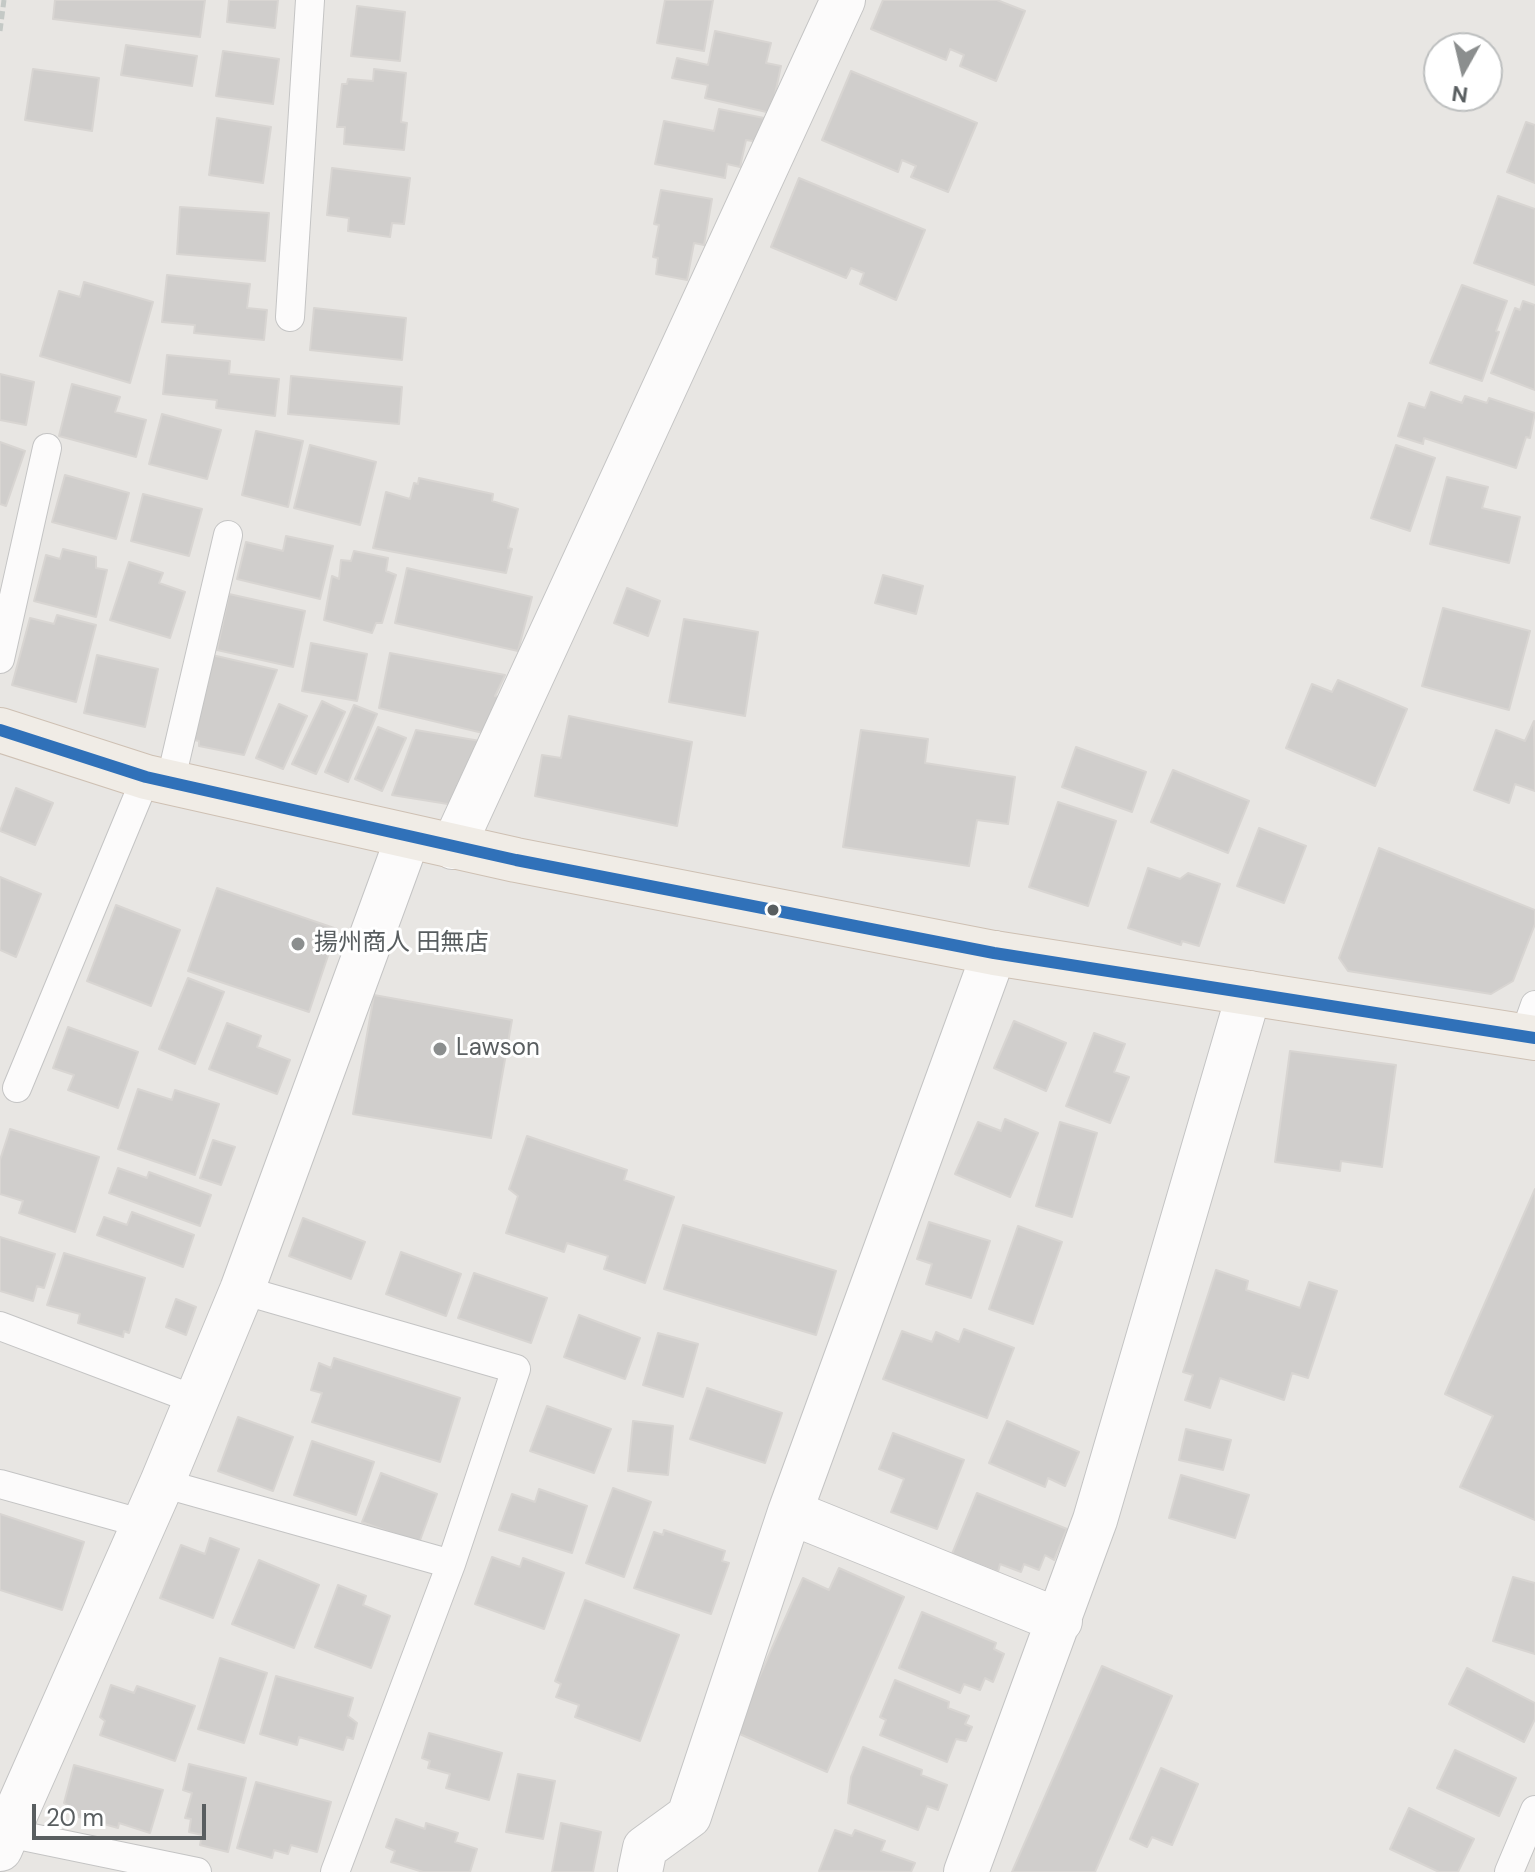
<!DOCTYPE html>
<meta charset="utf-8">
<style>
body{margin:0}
#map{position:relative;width:1535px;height:1872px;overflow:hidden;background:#e8e6e3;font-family:"DM Sans",sans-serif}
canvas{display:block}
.north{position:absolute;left:1423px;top:32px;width:80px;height:80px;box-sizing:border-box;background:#fff;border:2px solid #bdbfbf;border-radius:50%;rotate:188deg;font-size:22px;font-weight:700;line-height:32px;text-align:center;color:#595e60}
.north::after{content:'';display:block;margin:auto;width:28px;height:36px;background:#8b8e8e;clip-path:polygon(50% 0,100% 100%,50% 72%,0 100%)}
.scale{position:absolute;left:32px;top:1804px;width:174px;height:36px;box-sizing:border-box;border:4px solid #595e60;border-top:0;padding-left:10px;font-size:24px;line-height:28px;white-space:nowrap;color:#595e60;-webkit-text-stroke:6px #fff;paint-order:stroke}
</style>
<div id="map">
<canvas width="1535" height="1872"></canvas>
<div class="north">N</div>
<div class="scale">20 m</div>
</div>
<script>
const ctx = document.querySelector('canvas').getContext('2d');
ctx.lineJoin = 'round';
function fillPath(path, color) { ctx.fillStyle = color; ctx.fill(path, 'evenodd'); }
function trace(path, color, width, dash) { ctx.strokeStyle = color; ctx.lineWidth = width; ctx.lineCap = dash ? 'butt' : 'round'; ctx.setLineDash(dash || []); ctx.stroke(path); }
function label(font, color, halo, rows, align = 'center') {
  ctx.font = font + ' "DM Sans","Noto Sans JP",sans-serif'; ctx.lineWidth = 6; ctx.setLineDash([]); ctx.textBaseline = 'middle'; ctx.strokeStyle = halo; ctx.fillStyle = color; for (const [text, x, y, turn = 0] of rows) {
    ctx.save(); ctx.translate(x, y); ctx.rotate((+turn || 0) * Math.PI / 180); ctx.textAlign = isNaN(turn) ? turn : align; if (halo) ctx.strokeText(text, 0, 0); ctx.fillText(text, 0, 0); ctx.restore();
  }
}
const building = new Path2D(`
 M55,0H205L200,37L53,19Z
 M229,0H278L275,28L227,22Z
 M665,0H713L704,51L657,43Z
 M883,0H997L1025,11L996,81L960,66L964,55L950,49L946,60L871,29Z
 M357,6L405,12L400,61L351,56Z
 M715,31L771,43L766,63L781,66L771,113L705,98L708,85L672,78L677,58L708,65Z
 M126,45L197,56L192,86L121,75Z
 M223,51L279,59L273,104L216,96Z
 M33,69L99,78L92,131L25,120Z
 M374,69L406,73L401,122L407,123L404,150L344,144L345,127H337L342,84H347L348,79L373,81Z
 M851,71L977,123L948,192L911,177L916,166L902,160L898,172L822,140Z
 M719,109L764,118L759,142L746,140L740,167L727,164L725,178L655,164L664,121L714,131Z
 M217,118L271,127L263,183L209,175Z
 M1526,122L1535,125V183L1507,172Z
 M332,168L410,178L404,224L392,223L390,237L348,231L349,218L327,215Z
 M799,178L925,230L896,300L860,284L864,273L851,268L846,278L771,247Z
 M661,190L712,199L704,245L694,243L687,280L656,274L658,258L653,257L659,225L654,224Z
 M1498,196L1535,209V285L1474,263Z
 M180,207L269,213L265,261L177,254Z
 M167,275L250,284L247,308L267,310L264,340L194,333L195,325L162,322Z
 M84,282L153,302L130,383L40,356L59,291L80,297Z
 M1462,285L1507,301L1496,331L1499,332L1482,381L1430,363Z
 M1523,301L1535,305V390L1491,373L1515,308L1520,310Z
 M314,308L406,318L402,360L310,350Z
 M167,355L230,361L229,374L279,379L275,416L216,408L217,400L163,394Z
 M0,374L34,382L26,425L0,420Z
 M291,376L402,387L399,424L288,414Z
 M72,384L120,397L115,412L146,420L136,457L59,436Z
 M1431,392L1462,403L1465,396L1487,403L1489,398L1535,413L1530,438L1526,437L1516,468L1424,438L1423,444L1398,436L1409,403L1425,408Z
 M162,414L221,430L207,479L149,464Z
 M256,431L303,441L288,507L242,495Z
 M0,442L25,451L6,506L0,504Z
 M310,445L376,462L360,525L294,508Z
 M1396,445L1435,458L1410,531L1371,518Z
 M65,475L129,493L116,539L52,522Z
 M1447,477L1488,487L1482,508L1520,517L1509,563L1430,544Z
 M419,478L493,494L492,501L518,509L508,548L512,549L506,573L373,548L386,492L410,499L414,483L418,484Z
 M143,494L202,509L189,556L131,541Z
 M286,536L333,546L320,599L237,579L246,542L283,551Z
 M63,549L96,557V568L107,570L96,617L34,601L46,555L60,559Z
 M354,551L388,558L386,571L396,575L382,623H376L372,633L324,620L332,576L339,579L341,560L351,561Z
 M129,562L163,573L159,583L185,592L170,638L110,620Z
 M407,568L532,597L518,651L395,623Z
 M883,575L923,586L916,614L875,603Z
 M627,588L660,601L648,636L614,623Z
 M229,594L305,611L293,667L217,650Z
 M1443,608L1530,631L1509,710L1422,686Z
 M57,615L96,625L76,702L12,685L30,618L54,624Z
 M684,619L758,632L745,716L669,702Z
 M311,643L367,654L357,701L302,691Z
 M390,653L505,675L495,696L504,698L487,734L379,708Z
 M97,655L158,669L145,727L84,713Z
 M212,655L277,670L244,755L199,746V741L189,739Z
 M1338,680L1407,709L1375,786L1286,748L1312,684L1332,692Z
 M322,701L345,712L316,774L292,764Z
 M279,704L307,716L283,769L256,758Z
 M354,705L377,714L348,782L325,772Z
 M569,716L692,742L677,826L535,796L542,755L561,758Z
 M1534,721L1535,791L1515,784L1509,803L1474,790L1496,730L1525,741Z
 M378,727L406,738L382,791L355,779Z
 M416,730L480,741L454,805L392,795Z
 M861,730L928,739L925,763L1015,777L1008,824L977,820L969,866L843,847Z
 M1076,747L1146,772L1132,812L1062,787Z
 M1173,770L1249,801L1228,853L1151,822Z
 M16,788L53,803L35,845L0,831Z
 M1058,802L1116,821L1088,906L1029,887Z
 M1259,828L1306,846L1284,903L1237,886Z
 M1379,848L1535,910V924L1513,981L1491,994L1348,971L1339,958Z
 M1148,868L1180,879L1188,873L1220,884L1199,946L1182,941L1181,945L1128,928Z
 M0,877L41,894L16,957L0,950Z
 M217,888L337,929L309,1012L188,971Z
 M116,905L180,930L151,1006L87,981Z
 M188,978L224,992L195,1064L159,1049Z
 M374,995L512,1020L491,1138L353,1114Z
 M1014,1021L1066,1043L1046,1091L994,1068Z
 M227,1023L261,1036L257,1047L290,1060L277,1094L209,1069Z
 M68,1027L138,1052L118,1108L68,1090L74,1075L53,1068Z
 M1094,1033L1125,1044L1114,1072L1129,1077L1110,1123L1066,1106Z
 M1290,1051L1396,1065L1382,1167L1341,1161L1340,1171L1275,1162Z
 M138,1089L172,1100L175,1090L219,1104L195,1175L118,1149Z
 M1005,1119L1038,1133L1010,1197L955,1174L978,1122L1001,1131Z
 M1060,1122L1097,1133L1072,1217L1036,1206Z
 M10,1129L99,1157L75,1232L19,1213L23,1201L0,1194V1160Z
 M527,1136L627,1170L624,1180L674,1197L645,1283L604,1269L608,1256L567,1243L564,1252L506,1233L518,1196L509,1189Z
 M213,1140L235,1147L221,1185L200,1178Z
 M118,1168L147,1178L149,1172L211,1195L200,1226L109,1193Z
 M1535,1189V1520L1460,1487L1493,1416L1445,1394Z
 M132,1212L194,1235L183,1267L97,1235L104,1217L127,1225Z
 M303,1218L365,1242L351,1279L289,1256Z
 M929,1222L990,1241L971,1298L926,1284L932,1264L917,1259Z
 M683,1225L836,1271L816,1335L664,1289Z
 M1018,1226L1062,1242L1033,1324L989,1309Z
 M0,1237L55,1254L44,1288L37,1286L33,1301L0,1291Z
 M401,1252L461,1274L446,1316L386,1294Z
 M64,1253L145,1278L129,1333L124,1331L123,1337L78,1323L80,1314L47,1305Z
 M1216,1270L1248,1281L1246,1290L1300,1308L1309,1282L1337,1291L1308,1378L1292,1373L1284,1400L1220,1378L1210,1408L1185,1400L1193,1375L1183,1372Z
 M474,1273L547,1298L531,1343L458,1318Z
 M176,1299L196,1307L186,1335L166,1327Z
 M579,1315L640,1338L625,1379L564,1357Z
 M964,1329L1014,1348L987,1418L883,1379L902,1331L932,1342L936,1332L959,1342Z
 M658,1333L698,1344L683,1397L643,1385Z
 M334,1358L460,1398L440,1462L312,1422L322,1393L311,1390L319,1363L331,1368Z
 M707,1388L782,1413L765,1463L690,1439Z
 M547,1406L611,1429L594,1473L530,1451Z
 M238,1417L293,1437L273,1491L218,1471Z
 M633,1421L673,1426L668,1475L628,1471Z
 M1007,1421L1079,1452L1065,1486L1048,1478L1045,1487L989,1463Z
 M1186,1429L1231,1440L1223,1470L1179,1460Z
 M893,1433L964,1460L937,1529L891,1512L904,1479L879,1469Z
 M312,1441L374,1462L356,1515L294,1495Z
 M381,1473L437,1494L419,1543L362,1522Z
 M1181,1475L1249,1495L1235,1538L1169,1518Z
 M613,1488L651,1502L624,1577L586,1563Z
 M539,1489L587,1506L572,1553L499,1530L512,1494L535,1502Z
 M977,1493L1067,1529L1054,1560L1045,1555L1039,1570L1024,1564L1021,1572L1000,1564L998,1572L952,1554Z
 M0,1514L84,1542L62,1610L0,1590Z
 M664,1530L725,1551L722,1561L729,1563L711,1614L634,1588L654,1532L663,1535Z
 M210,1538L239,1549L213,1618L160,1598L181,1545L205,1554Z
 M492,1557L520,1567L523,1558L564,1573L544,1629L475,1604Z
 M259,1560L319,1585L294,1648L232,1624Z
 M839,1568L904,1597L827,1772L735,1732L803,1578L829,1590Z
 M1513,1577L1535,1583V1654L1493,1641Z
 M338,1585L366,1596L363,1605L390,1616L371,1668L315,1647Z
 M585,1600L679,1635L640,1741L575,1717L579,1705L556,1697L561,1684L555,1681Z
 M922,1612L996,1643L994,1649L1004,1654L993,1682L985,1678L980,1690L964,1684L960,1693L899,1668Z
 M220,1658L267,1673L244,1743L198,1729Z
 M1102,1666L1172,1696L1095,1872H1012Z
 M1467,1668L1535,1703V1719L1524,1742L1449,1704Z
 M276,1676L353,1698L348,1716L357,1723L353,1739L347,1737L343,1750L299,1737L297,1745L260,1734Z
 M895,1680L949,1702L948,1708L969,1716L965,1724L972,1727L966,1741L956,1739L947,1762L880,1735L886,1720L880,1717Z
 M111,1685L134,1693L137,1686L195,1706L175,1761L100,1735L105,1721L100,1717Z
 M429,1733L502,1753L489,1800L446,1788L450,1774L428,1768L430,1761L422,1758Z
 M863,1747L922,1770L921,1775L947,1785L938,1810L927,1806L918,1830L848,1803L851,1777Z
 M1455,1750L1516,1778L1499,1816L1437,1788Z
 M189,1764L246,1778L228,1852L200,1845L202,1835L189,1832L191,1819L185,1818L192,1793L183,1790Z
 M74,1765L163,1790L150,1833L119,1823L118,1828L75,1816L78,1812L64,1803Z
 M1161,1768L1198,1784L1172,1845L1152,1837L1147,1847L1130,1839Z
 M518,1774L555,1781L543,1839L506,1832Z
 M256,1782L331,1802L317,1852L291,1845L288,1854L274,1850L272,1858L237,1848Z
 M1409,1808L1474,1839L1458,1872H1439L1390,1849Z
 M396,1819L425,1829L426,1823L458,1833L455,1842L477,1849L470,1872H423L391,1862L395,1851L386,1847Z
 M561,1823L601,1832L593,1872H552Z
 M835,1830L852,1836L855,1830L885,1841L881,1851L915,1863L911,1872L819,1871Z`);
fillPath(building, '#d0cecc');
trace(building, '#d8d5d2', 2);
const service = new Path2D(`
 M290,317L310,0
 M0,659L47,448
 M170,783L228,535
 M1524,1036L1535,1005
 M17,1088L146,777
 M242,1290L516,1369L451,1564L335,1872
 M0,1326L196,1400
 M162,1483L451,1564
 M0,1484L144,1524
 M8,1833L197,1872
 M1509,1872L1535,1810`);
const minor = new Path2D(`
 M453,847L843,0
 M790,1512L1060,1621
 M0,1849L162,1483L242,1290L408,837
 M640,1872L645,1848L689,1816L790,1512L994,953
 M966,1872L1095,1520L1249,993`);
const primary = new Path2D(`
 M0,730L146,777L516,860L994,953L1535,1038`);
trace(service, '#c4c4c4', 30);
trace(minor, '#c4c4c4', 46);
trace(primary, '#cec0b3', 46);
trace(new Path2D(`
 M0,31L4,0`), '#c4c9c6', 5, [8, 4]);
trace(service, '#fcfbfb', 28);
trace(minor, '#fcfbfb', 44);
trace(primary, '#f0ece6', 44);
trace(new Path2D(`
 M0,730L146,777L516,860L994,953L1535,1038`), '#3071b9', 12);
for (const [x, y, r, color] of [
 [773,910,7,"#595e60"],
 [298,944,8,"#8b8e8e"],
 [440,1049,8,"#8b8e8e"]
]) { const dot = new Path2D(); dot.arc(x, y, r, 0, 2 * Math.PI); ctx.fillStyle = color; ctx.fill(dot); trace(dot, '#fff', 3); }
label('24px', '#595e60', '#fff', [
 ["揚州商人 田無店",314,944],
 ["Lawson",456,1049]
], 'left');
</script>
